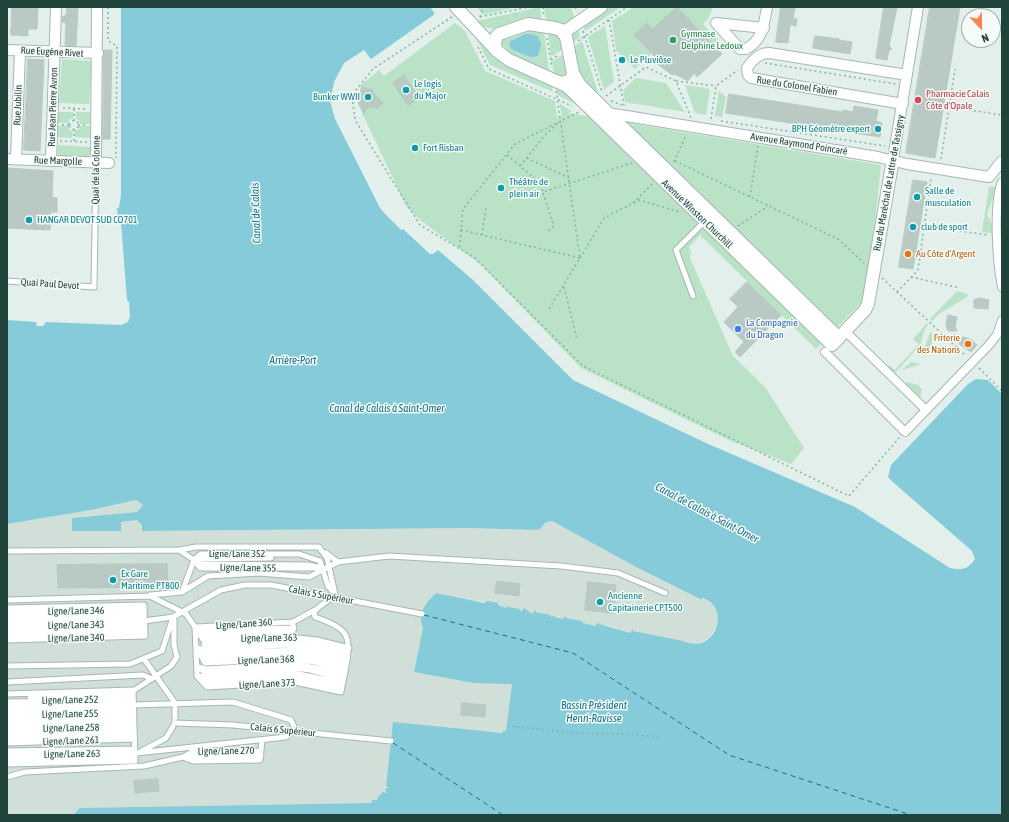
<!DOCTYPE html>
<meta charset="utf-8">
<style>
body{margin:0}
#map{position:relative;width:1009px;height:822px;overflow:hidden;background:#e3efea;font-family:"Asap Condensed",sans-serif}
canvas{display:block}
.frame{position:absolute;inset:0;border:8px solid #20433b;pointer-events:none}
.north{position:absolute;left:961px;top:8px;width:40px;height:40px;box-sizing:border-box;background:#f5fbf8;border:1px solid #a0b1ac;border-radius:50%;rotate:158deg;font-size:11px;font-weight:700;line-height:16px;text-align:center;color:#20433b}
.north::after{content:'';display:block;margin:auto;width:14px;height:18px;background:#ff8151;clip-path:polygon(50% 0,100% 100%,50% 72%,0 100%)}
</style>
<div id="map">
<canvas width="1009" height="822"></canvas>
<div class="frame"></div>
<div class="north">N</div>
</div>
<script>
const ctx = document.querySelector('canvas').getContext('2d');
ctx.lineJoin = 'round';
function fillPath(path, color) { ctx.fillStyle = color; ctx.fill(path, 'evenodd'); }
function trace(path, color, width, dash) { ctx.strokeStyle = color; ctx.lineWidth = width; ctx.lineCap = dash ? 'butt' : 'round'; ctx.setLineDash(dash || []); ctx.stroke(path); }
function label(font, color, halo, rows, align = 'center') {
  ctx.font = font + ' "Asap Condensed",sans-serif'; ctx.lineWidth = 3; ctx.setLineDash([]); ctx.textBaseline = 'middle'; ctx.strokeStyle = halo; ctx.fillStyle = color; for (const [text, x, y, turn = 0] of rows) {
    ctx.save(); ctx.translate(x, y); ctx.rotate((+turn || 0) * Math.PI / 180); ctx.textAlign = isNaN(turn) ? turn : align; if (halo) ctx.strokeText(text, 0, 0); ctx.fillText(text, 0, 0); ctx.restore();
  }
}
fillPath(new Path2D(`
 M136,500L143,505L137,512L72,518L120,531V522L138,519L142,525V531L468,528L537,530L546,522L552,521L638,568L701,600L706,599L713,605L717,611L718,624L709,638L697,644H689L633,631L630,633L617,630V628L598,624L599,623L595,626L583,623L582,621L566,618V616L562,619L560,617H551L549,615L535,612L533,614L521,612L509,607V605L506,608L498,605V603L477,601L423,628L414,672L512,684L506,731L503,733L491,731L391,741L386,786L390,788L386,790L387,793L377,797L376,800H372L371,803L81,808L73,815H7V524L91,510Z`), '#d1dfd9');
fillPath(new Path2D(`
 M477,7H517L483,15Z
 M540,7L542,22L493,29L485,27L477,21Z
 M544,7H571L575,18L565,25L547,23Z
 M609,7H621L585,31L583,24Z
 M634,7H677L652,29L647,23L634,35L651,54L635,69L616,50L612,21Z
 M677,7H713L708,19L703,24L718,40L713,44Z
 M455,23L465,31L485,71L555,101L557,118L562,115L559,103L571,111L569,113L881,165L870,268L864,300L816,349L700,235L689,247L691,251L690,258L733,356L765,387L804,448L791,464L731,441L581,368L480,264L420,220L406,206L358,104L361,85L379,70L384,76Z
 M605,26L614,82L604,90L588,37Z
 M578,28L580,37L571,44V34Z
 M531,30L544,32L549,71L512,55L500,43C505,33 521,32 531,30Z
 M548,32L559,35L563,49L551,57Z
 M478,36L551,83L553,92L490,65L476,38Z
 M582,41L599,96L597,98L582,84L572,48Z
 M564,54L567,72L565,76L554,74L552,61Z
 M62,59L92,61L89,104L59,103Z
 M636,78L666,83L685,112L625,102L623,90Z
 M556,85L561,87L580,106L557,95Z
 M685,85L710,89L706,115L695,113Z
 M719,91L726,97L722,117L715,116Z
 M58,112H73V119H69V123H58Z
 M76,112H90V124H80L79,120L76,119Z
 M58,126H69V130L73,131L72,138L58,137Z
 M79,126H90V138L75,137V130H79Z
 M58,145L90,147L91,154L87,158L58,157Z
 M989,186L995,187L996,190L987,214L993,227V233L982,232Z
 M957,291L968,294L967,297L939,314L932,321L930,319Z
 M927,323L928,325L925,329L920,345L894,374L887,367L889,365L895,370L919,344L913,339Z
 M930,332L932,333V345L917,356L924,349Z
 M911,362L921,364L902,370Z
 M907,382L918,385L922,390L920,397L905,383Z`), '#bae2c6');
fillPath(new Path2D(`
 M121,7H430L435,14L371,59L364,50L344,63L334,82L330,101L335,119L380,208C387,217 394,222 401,230L403,229L430,254H433L438,250L473,280L573,380L706,443L855,507L950,568C961,570 968,570 975,559L972,551L894,483L888,477L891,465L968,384L976,379L988,380L1002,394V815H73L80,808L371,803L372,800H377V798L383,792L387,793L385,789L389,788L386,786L393,722L503,733V730L506,731L512,684L474,683L414,672L423,628C417,613 426,603 436,593L484,603L487,601L498,603V605L506,608L509,605V607L519,609L521,612L524,608L532,614L535,610L536,612L550,615L551,617L553,616L562,619L566,616V618L582,621L583,623L595,626L599,622V624L630,633L633,629V631C648,634 663,637 678,640C685,641 689,644 696,644C720,642 727,606 703,598L702,600L638,568L552,521L546,522L541,528L537,530L468,528L142,531V525L137,520L121,522V531H72V518L137,512L143,505L136,500L91,510L7,524V320L36,322L37,326H43L46,322L121,325L128,322L130,316L129,302L127,300L121,222L118,220L117,208H119L121,194Z
 M525,34H531L538,36L541,44L538,56L530,57L511,49L509,42Z`), '#85cbda');
trace(new Path2D(`
 M424,615L573,653L729,755L911,815
 M393,743L503,815`), '#127187', 1, [5, 4]);
const building = new Path2D(`
 M12,7H38L37,29H28V36L11,35Z
 M67,7H78L76,46L65,45L66,23L62,22V17L66,15Z
 M677,7L722,54L697,77L694,73L688,81L675,74L672,75L656,63L655,57L634,35L647,23L652,29Z
 M781,7H795L793,19H797L796,26L790,25L788,43L776,42Z
 M884,7H897L889,46L892,49L889,50L887,60L876,58Z
 M930,7H960L935,158L906,153Z
 M815,36L839,39V40L852,42L850,54L813,48Z
 M104,50H112L110,139H103Z
 M28,59L44,60L40,151L24,150Z
 M404,75L419,98L408,106L393,83Z
 M362,87L373,90V93L383,103L377,108L368,107L364,114L358,101Z
 M729,94L842,112L843,110L853,112L854,106L878,110L876,121L882,123L880,137L726,113Z
 M7,168L53,171L52,197L57,198V212H51L50,230L7,228Z
 M913,180L927,182L913,269L899,267Z
 M747,282L781,315L740,357L735,352L744,342L724,322L738,307L730,299Z
 M980,298L989,300L988,309L974,308V300Z
 M948,315L957,317L955,326L957,331H948L946,325Z
 M963,337L970,339L977,345L971,352L959,344Z
 M167,564L168,587L58,588L57,565Z
 M497,581L520,584L519,596L495,593Z
 M588,582L616,585L613,613L585,610Z
 M462,703L486,705L485,717L461,715Z
 M158,779L159,791L135,793L134,781Z`);
fillPath(building, '#b8cac3');
trace(building, '#b5cac1', 1);
const service = new Path2D(`
 M7,281L94,287L96,163
 M693,296L676,250L705,221
 M179,550L194,560L201,554H299L320,561
 M7,551L179,550L196,547H319L327,558L335,594
 M326,553L338,562
 M197,559L271,558
 M194,560L200,568H322
 M196,561L200,564L308,565L318,567
 M320,561L328,586L335,594
 M182,592L208,576L259,573L309,577L338,562L389,556L561,566L618,573L665,593
 M150,595L182,592L194,560
 M7,600L150,596L186,614L195,627L197,676
 M7,608L144,605L145,636L7,640
 M7,612L144,609
 M7,617L144,614
 M7,621L144,619
 M144,621L173,617L221,590
 M7,626L144,623
 M196,627L293,622
 M195,628L204,641L280,636L317,640L349,648
 M199,629L204,631L294,628
 M7,631L145,628
 M201,633L204,636L293,632V622L315,610
 M7,635L145,632
 M204,645L295,641L314,643L348,652
 M197,648L205,663L295,659L314,662L345,670
 M199,648L205,650L284,645L313,648L347,656
 M202,651L205,654L295,650L320,654L346,661
 M203,655L205,658L287,654L320,659L345,665
 M7,666L130,664L162,651L173,617
 M197,666L206,674L294,668L310,670L343,679
 M200,667L206,669L296,664L344,674
 M197,676L207,687L295,682L341,692C343,678 353,646 345,634C340,626 324,620 315,617L314,612C316,608 329,601 334,595
 M200,676L206,678L294,673L342,683
 M203,680L206,683L295,677L341,687
 M7,682L143,675L152,679
 M133,691L171,666L177,657L174,645V620
 M7,694L133,690L135,761L7,764
 M30,698L133,694
 M7,702L133,699
 M7,706L133,703
 M7,710L133,707
 M7,715L134,712
 M7,720L134,717
 M7,725L134,721
 M7,729L134,726
 M7,734L134,730
 M7,738L134,735
 M7,743L134,739
 M7,751L135,749
 M140,752L166,738L175,723V703L144,659
 M7,755L137,753L286,737L295,729L291,720L233,702L133,705
 M185,756L192,752L260,751
 M185,758L193,761L260,760L262,740
 M7,760L135,757
 M7,777L25,772L144,766L183,757L261,755`);
const pedestrian = new Path2D(`
 M1002,182C993,204 997,263 1002,287
 M845,331L926,410
 M825,352L905,432L988,346L997,335L1002,320`);
const minor = new Path2D(`
 M764,28L716,23L740,49H746C763,40 764,24 767,7
 M7,50L98,53
 M903,104L751,78L748,75L747,68C752,60 760,53 769,53L907,75
 M608,113L878,157L907,164L989,177L1002,161
 M7,159L109,163
 M16,159L20,51
 M893,159L918,7
 M51,161L56,7
 M96,163L97,7`);
const tertiary = new Path2D(`
 M456,7L496,50
 M564,32L601,7
 M573,73L580,85L608,113L839,338
 M562,83L571,80L573,73L566,37L561,30L555,28L528,24L499,34L496,37L495,47L497,51L509,60L567,86L832,345L865,310L868,304L893,159`);
trace(service, '#a5b8b2', 7);
trace(pedestrian, '#a5b8b2', 10);
trace(minor, '#a5b8b2', 12);
trace(tertiary, '#a5b8b2', 14);
trace(new Path2D(`
 M108,7V41L117,46L116,158
 M543,7L544,17
 M575,7L577,12
 M452,17L373,69L352,95L355,120L420,225L475,258L583,366L849,496L899,438
 M480,17L529,7
 M480,17L483,7
 M609,20L624,106
 M583,31L602,92
 M547,38L552,68
 M578,41L627,7
 M478,47L489,69L572,106
 M551,60L558,55
 M765,63L896,84
 M676,81L716,86
 M556,91L580,258
 M606,96L646,67L676,81L691,118
 M611,101L622,105
 M949,107L1002,115
 M63,108L87,109
 M711,119L716,86L738,70
 M69.5 125a4.5 4.5 0 1 1 9 0a4.5 4.5 0 1 1-9 0Z
 M74,121V109
 M721,121L885,146
 M62,125H70
 M78,125H88
 M74,129V142
 M60,141L87,142
 M507,155L541,184L543,192L632,163
 M527,158L569,178
 M941,159L955,69
 M675,161L838,239L864,263
 M674,162L686,135
 M520,166L545,135L559,122
 M543,193L554,226L548,231
 M750,197L758,146
 M633,203L653,183
 M738,226L768,206
 M925,226L988,235
 M482,235L486,206
 M460,247L461,230
 M580,258L604,218L639,200L680,212
 M911,277L960,288
 M882,278L966,356
 M564,287L577,339
 M897,292L918,270L931,178
 M549,309L580,258L461,230L463,209L515,144L579,112
 M979,368L1002,391
 M507,726L576,733L630,734L659,737`), '#80b6a7', 1.5, [2, 3]);
trace(service, '#fff', 5);
trace(pedestrian, '#fff', 8);
trace(minor, '#fff', 10);
trace(tertiary, '#fff', 12);
const serviceBridge = new Path2D(`
 M221,590L245,585H271L422,614
 M175,723L233,725L391,741`);
trace(serviceBridge, '#a5b8b2', 7, []);
trace(serviceBridge, '#fff', 5);
for (const [x, y, r, color] of [
 [673,40,4,"#2e9e5b"],
 [622,60,4,"#0f9aa8"],
 [406,90,4,"#0f9aa8"],
 [368,97,4,"#0f9aa8"],
 [918,100,4,"#e0444e"],
 [878,129,4,"#0f9aa8"],
 [415,148,4,"#0f9aa8"],
 [501,188,4,"#0f9aa8"],
 [917,197,4,"#0f9aa8"],
 [29,220,4,"#0f9aa8"],
 [913,227,4,"#0f9aa8"],
 [908,254,4,"#e8710a"],
 [738,329,4,"#3f7fe0"],
 [968,344,4,"#e8710a"],
 [113,580,4,"#0f9aa8"],
 [600,602,4,"#0f9aa8"]
]) { const dot = new Path2D(); dot.arc(x, y, r, 0, 2 * Math.PI); ctx.fillStyle = color; ctx.fill(dot); trace(dot, '#f5fbf8', 1.5); }
label('10px', '#27864d', '#f5fbf8', [
 ["Gymnase",681,34],
 ["Delphine Ledoux",681,46]
], 'left');
label('10px', '#20433b', '#f5fbf8', [
 ["Rue Eugène Rivet",52,52,3],
 ["Rue du Colonel Fabien",797,86,9],
 ["Rue Jubilin",18,105,-88],
 ["Rue Jean Pierre Avron",53,107,-88],
 ["Avenue Raymond Poincaré",799,144,9],
 ["Rue Margolle",58,161,2],
 ["Quai de la Colonne",96,170,-89],
 ["Rue du Maréchal de Lattre de Tassigny",889,183,-80],
 ["Avenue Winston Churchill",697,214,44],
 ["Quai Paul Devot",50,284,4],
 ["Ligne/Lane 352",237,554],
 ["Ligne/Lane 355",248,568,1],
 ["Calais 5 Supérieur",321,595,11],
 ["Ligne/Lane 346",76,611,-1],
 ["Ligne/Lane 360",244,624,-4],
 ["Ligne/Lane 343",76,625,-1],
 ["Ligne/Lane 340",76,638,-1],
 ["Ligne/Lane 363",269,638,-1],
 ["Ligne/Lane 368",266,660,-2],
 ["Ligne/Lane 373",267,684,-3],
 ["Ligne/Lane 252",70,700,-1],
 ["Ligne/Lane 255",70,714,-1],
 ["Ligne/Lane 258",71,728,-1],
 ["Calais 6 Supérieur",283,730,6],
 ["Ligne/Lane 261",71,741,-2],
 ["Ligne/Lane 270",226,751,-1],
 ["Ligne/Lane 263",72,754,-1]
]);
label('10px', '#0d838f', '#f5fbf8', [
 ["Le Pluviôse",630,60],
 ["Le logis",414,84],
 ["du Major",414,96],
 ["Bunker WWII",360,97,"right"],
 ["BPH Géomètre expert",870,129,"right"],
 ["Fort Risban",423,148],
 ["Théâtre de",509,182],
 ["plein air",509,194],
 ["Salle de",925,191],
 ["musculation",925,203],
 ["HANGAR DEVOT SUD CO701",37,220],
 ["club de sport",921,227],
 ["Ex Gare",121,574],
 ["Maritime PT800",121,586],
 ["Ancienne",608,596],
 ["Capitainerie CPT500",608,608]
], 'left');
label('10px', '#be3a42', '#f5fbf8', [
 ["Pharmacie Calais",926,94],
 ["Côte d'Opale",926,106]
], 'left');
label('10px', '#c56008', '#f5fbf8', [
 ["Au Côte d'Argent",916,254],
 ["Friterie",960,338,"right"],
 ["des Nations",960,350,"right"]
], 'left');
label('10px', '#366cbe', '#f5fbf8', [
 ["La Compagnie",746,323],
 ["du Dragon",746,335]
], 'left');
label('italic 11px', '#127187', '#f5fbf8', [
 ["Canal de Calais",256,213,-92],
 ["Arrière-Port",293,361],
 ["Canal de Calais à Saint-Omer",387,409],
 ["Canal de Calais à Saint-Omer",707,513,28],
 ["Bassin Président",594,706],
 ["Henri-Ravisse",594,719]
]);
</script>
